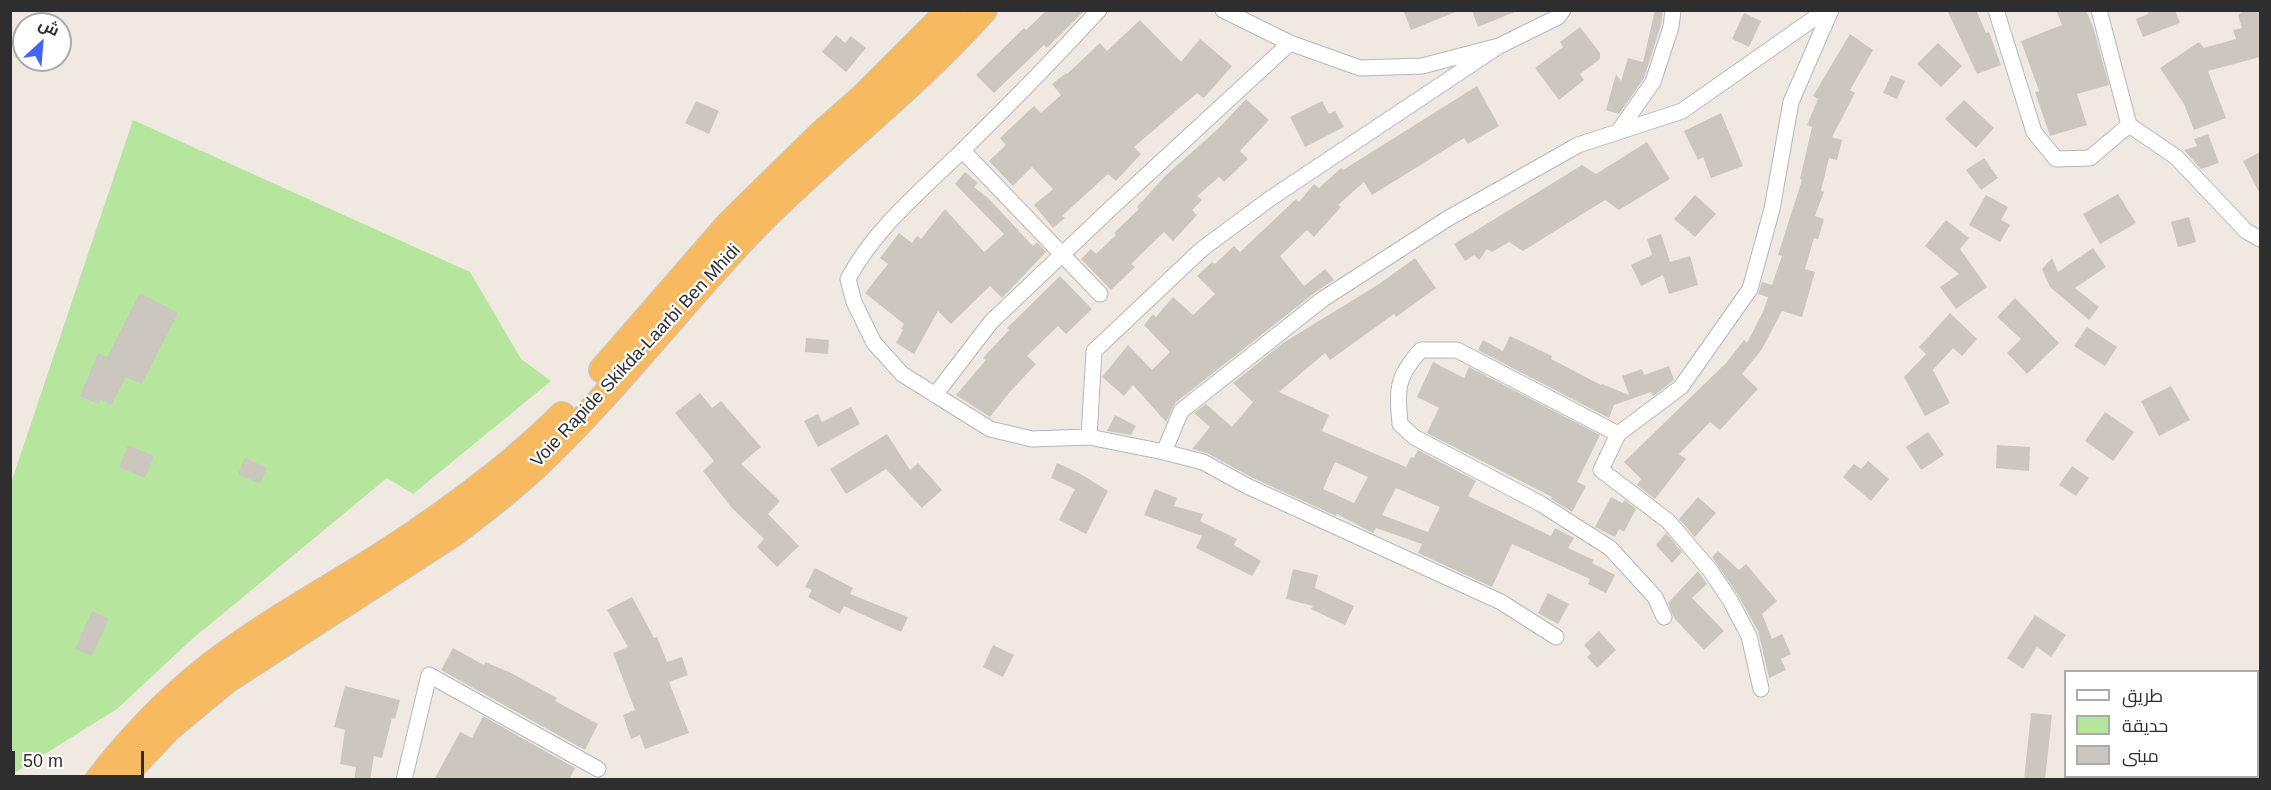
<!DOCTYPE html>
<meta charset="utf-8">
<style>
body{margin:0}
#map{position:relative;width:2271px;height:790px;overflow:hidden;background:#efe9e1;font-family:Helvetica,Cairo,sans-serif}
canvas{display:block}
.frame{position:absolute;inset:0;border:12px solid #2e2e2e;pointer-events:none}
.legend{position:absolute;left:2064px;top:670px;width:195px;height:108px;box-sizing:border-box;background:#fff;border:2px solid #ababab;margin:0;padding:8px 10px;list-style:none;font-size:18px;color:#2e2e2e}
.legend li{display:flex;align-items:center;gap:12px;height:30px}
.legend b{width:30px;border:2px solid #ababab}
.north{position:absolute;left:12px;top:12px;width:60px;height:60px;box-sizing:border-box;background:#fff;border:2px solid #ababab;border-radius:50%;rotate:26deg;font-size:16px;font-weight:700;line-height:24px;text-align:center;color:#2e2e2e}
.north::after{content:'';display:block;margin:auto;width:21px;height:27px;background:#4264fb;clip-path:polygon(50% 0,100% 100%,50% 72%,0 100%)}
.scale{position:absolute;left:12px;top:751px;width:132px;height:27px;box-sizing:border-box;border:3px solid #2e2e2e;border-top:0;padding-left:8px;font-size:18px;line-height:21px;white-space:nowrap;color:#2e2e2e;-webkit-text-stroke:4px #fff;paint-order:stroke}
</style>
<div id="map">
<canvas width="2271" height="790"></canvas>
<div class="frame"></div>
<ul class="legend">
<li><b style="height:8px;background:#fff"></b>طريق</li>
<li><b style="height:16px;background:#b6e59e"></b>حديقة</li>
<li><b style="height:16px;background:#cbc7bf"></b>مبنى</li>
</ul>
<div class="north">ش</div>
<div class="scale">50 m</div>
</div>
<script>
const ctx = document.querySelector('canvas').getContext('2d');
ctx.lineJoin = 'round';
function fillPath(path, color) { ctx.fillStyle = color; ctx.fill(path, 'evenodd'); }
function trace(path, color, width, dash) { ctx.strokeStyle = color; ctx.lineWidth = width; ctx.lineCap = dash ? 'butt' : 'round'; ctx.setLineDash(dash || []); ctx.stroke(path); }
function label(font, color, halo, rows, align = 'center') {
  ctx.font = font + ' Helvetica,sans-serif'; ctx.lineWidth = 4.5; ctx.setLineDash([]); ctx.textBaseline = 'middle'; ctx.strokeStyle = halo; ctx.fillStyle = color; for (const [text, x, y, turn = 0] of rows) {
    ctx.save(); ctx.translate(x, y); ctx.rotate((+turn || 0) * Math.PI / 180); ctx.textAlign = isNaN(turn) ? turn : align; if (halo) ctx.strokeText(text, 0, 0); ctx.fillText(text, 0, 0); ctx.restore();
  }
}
fillPath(new Path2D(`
 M133,120L470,272L521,359L551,381L413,494L387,478L191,640L117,709L11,775L12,480Z`), '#b6e59e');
fillPath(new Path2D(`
 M1047,10H1085L1047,48L1044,45L994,93L976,75L1024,28L1026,30Z
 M1403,10H1458V11L1411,30Z
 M1472,10H1517V11L1478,27Z
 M1655,10H1663L1661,25L1644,78L1619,114L1606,110L1616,74L1621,81L1628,58L1643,62Z
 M1947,10H1976L1986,33L1989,32L2001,65L1977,74Z
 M2056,10H2086L2094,30L2109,85L2077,94L2087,125L2050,136L2035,92L2039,91L2021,41L2062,25Z
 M2147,10H2175L2180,23L2143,37L2136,19L2148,14Z
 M2244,10H2260V57L2208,71L2226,118L2194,130L2184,104L2160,68L2199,42L2204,48L2236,39L2233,30L2242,28L2238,15Z
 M1744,13L1761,21L1749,47L1732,39Z
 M1140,20L1181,62L1200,39L1232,66L1204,98L1197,93L1134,147L1141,154L1116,181L1108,174L1062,216L1065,218L1053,228L1034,205L1053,189L1032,167L1013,186L989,161L1006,145L1000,138L1034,106L1041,113L1061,95L1052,84L1066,73L1067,74L1100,43L1107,51Z
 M1580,27L1600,53V59L1580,74L1584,80L1559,100L1535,68L1563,47L1560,42Z
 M1850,34L1873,50L1850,90L1855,93L1832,137L1842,140L1837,160L1829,158L1821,191L1824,192L1815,216L1824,219L1818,239L1814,238L1805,269L1815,272L1802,317L1782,311L1762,349L1742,374L1758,389L1720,430L1710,422L1679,454L1686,459L1655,499L1637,485L1641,479L1624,462L1727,362L1744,340L1747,343L1763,312L1768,297L1758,294L1762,282L1772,285L1782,256L1778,255L1802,180L1800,179L1812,127L1807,125L1818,99L1813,96Z
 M836,35L845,43L851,36L866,48L846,72L822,52Z
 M1938,43L1962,66L1941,87L1917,64Z
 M1891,75L1905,81L1897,99L1883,93Z
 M1477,86L1499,126L1468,144L1464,138L1372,195L1364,182L1338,205L1341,207L1314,237L1307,230L1280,256L1304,286L1325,269L1334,280L1317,291L1175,403L1166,422L1133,385L1124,396L1102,377L1128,345L1152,370L1170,352L1144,325L1153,314L1156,317L1173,297L1193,315L1215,294L1197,276L1212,262L1215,264L1234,246L1240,252L1296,199L1299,202L1314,184L1319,188L1341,168L1343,170Z
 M1246,99L1269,120L1240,151L1248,159L1224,182L1219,177L1197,196L1202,200L1192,210L1197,215L1173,241L1164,232L1131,264L1135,267L1111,290L1081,259L1091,249L1096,254L1116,235L1114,233L1139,209L1137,207L1166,175L1218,129Z
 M1964,100L1994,128L1976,148L1945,119Z
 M696,101L719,111L709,134L685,123Z
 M1322,101L1329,114L1335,111L1344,127L1305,147L1290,117Z
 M1721,113L1743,166L1711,178L1703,157L1698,160L1684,131Z
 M2208,134L2219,163L2201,169L2184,150L2197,146L2194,139Z
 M1647,142L1670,179L1619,210L1605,200L1523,251L1509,242L1492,252L1487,249L1479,260L1474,255L1465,261L1454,244L1582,165L1596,174Z
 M2260,152V194L2243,161Z
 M1984,158L1998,178L1981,190L1966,170Z
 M965,172L978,183L974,187L988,198L1033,246L1037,242L1046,252L1002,298L990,286L951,324L938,311L914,354L896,343L903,330L901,329L904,324L865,293L888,264L880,258L899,233L912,243L917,236L921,239L945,209L984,252L1004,234L955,184Z
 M2118,194L2136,223L2100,244L2083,214Z
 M1695,195L1716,214L1695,237L1674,219Z
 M1986,195L2008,207L2001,220L2010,225L2000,242L1969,225Z
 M2189,217L2196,242L2178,247L2171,222Z
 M1946,220L1969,238L1960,249L1987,287L1956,309L1940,287L1959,274L1925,246Z
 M1661,234L1670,262L1690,256L1698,285L1669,294L1663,275L1641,286L1631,265L1652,255L1647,239Z
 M2093,248L2106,267L2075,288L2099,307L2089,320L2050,287L2042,269L2052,258L2058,272Z
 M1415,258L1436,288L1396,317L1394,314L1330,360L1325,353L1279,392L1329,415L1322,431L1406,467L1411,457L1414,458L1418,450L1476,481L1468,496L1551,536L1555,528L1574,538L1568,548L1594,560L1592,563L1615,575L1606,593L1588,584L1590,579L1512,544L1492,587L1418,553L1422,544L1376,528L1373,533L1337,514L1336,516L1251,477L1207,453L1192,449L1210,427L1194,413L1206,404L1232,427L1253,402L1233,383L1283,343L1379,284ZM1335,462L1368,477L1354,503L1323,489ZM1396,488L1440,507L1428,532L1382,515Z
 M1060,276L1092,309L1066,334L1058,326L1027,356L1036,364L1009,393L990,417L956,395L986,360L983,358L1009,330L1007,328Z
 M140,293L178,313L142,384L126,377L111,405L100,399L98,404L80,396L98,353L107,357Z
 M2015,298L2059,343L2027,374L2007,353L2021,339L1997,317Z
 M1950,313L1977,339L1962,356L1953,348L1933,370L1950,403L1925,416L1904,377L1926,354L1919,347Z
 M2087,327L2117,347L2105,366L2074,346Z
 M1510,336L1552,356L1551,359L1601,385L1602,384L1629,395L1622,376L1642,369L1644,375L1669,366L1674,380L1653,396L1651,392L1614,405L1609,418L1478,350L1483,340L1503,351Z
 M806,338L829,340L828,354L805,352Z
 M1433,362L1464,378L1469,367L1600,435L1577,482L1586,486L1572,512L1551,499L1552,497L1427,433L1439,408L1417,397Z
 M2171,386L2190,420L2159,436L2141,401Z
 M700,393L712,408L721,401L761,447L741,464L780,501L768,514L799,546L777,567L757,547L764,539L732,508L703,471L714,461L675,413Z
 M851,407L860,424L818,447L804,421L818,414L822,422Z
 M2105,412L2134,432L2113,461L2085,441Z
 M1115,415L1136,426L1131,435L1107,431Z
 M1928,432L1944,455L1921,470L1906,447Z
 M887,434L910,470L918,463L942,490L922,508L886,469L846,494L830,469Z
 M128,445L154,456L145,478L119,467Z
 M1997,445L2030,447L2029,471L1996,468Z
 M245,458L267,468L260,484L238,474Z
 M1868,461L1889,479L1871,501L1843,477L1854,464L1861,469Z
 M1057,463L1079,473L1108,491L1086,534L1059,520L1075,489L1051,478Z
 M2072,466L2089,478L2076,496L2059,485Z
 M1155,489L1177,498L1174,506L1203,514L1200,521L1237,539L1234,545L1261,561L1252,576L1196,548L1202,536L1144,515Z
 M1611,497L1622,503L1625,500L1636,509L1624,532L1619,529L1615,537L1595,527Z
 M1698,497L1716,513L1695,537L1679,519Z
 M1666,533L1682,552L1672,563L1656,545Z
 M1718,551L1739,570L1746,564L1777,601L1762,614L1772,639L1782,634L1791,654L1781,659L1786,670L1769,678L1758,631L1738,595L1712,557Z
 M815,568L853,588L850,594L908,617L901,632L844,606L840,614L808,597L812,590L805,587Z
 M1293,569L1318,575L1315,588L1354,606L1345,625L1311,609L1313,606L1286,599Z
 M1698,571L1707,584L1692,598L1724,631L1704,650L1674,618L1668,603Z
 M1548,593L1569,604L1558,624L1538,613Z
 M632,597L654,638L657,637L667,662L682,657L688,675L669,682L689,733L645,749L640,735L631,739L623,715L635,710L613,653L628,647L607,610Z
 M92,611L109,619L92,656L75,649Z
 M2035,615L2066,635L2051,657L2037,647L2023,669L2007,658Z
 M1599,631L1616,650L1597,668L1587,657L1591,653L1584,645Z
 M993,645L1014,655L1003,677L983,667Z
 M453,648L484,665L485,662L509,672L557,698L555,701L598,724L585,750L441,670Z
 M345,686L400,700L395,719L392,718L382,758L374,756L370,780H354L356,767L340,764L345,730L334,727Z
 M2031,713L2052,715L2045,780H2024Z
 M483,716L575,768L569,780H434L460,732L472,738Z`), '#cbc7bf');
const minor = new Path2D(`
 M1099,10C1055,58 1010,104 964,149C923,189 875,228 848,279L854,302L874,343L902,374L990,429L1032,439L1089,437L1164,452L1203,462L1247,486L1501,602L1556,637
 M1223,10L1290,43L1360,68L1422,66L1499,46L1558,17L1563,10
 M1996,10L2034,132L2056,159L2090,158L2129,125L2099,10
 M2129,125L2176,157L2246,231L2260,239
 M1618,132L1653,82L1671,27L1673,10
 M963,151L1100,294
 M935,395L991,322L1110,209L1290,43
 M1618,434L1601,470L1668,521L1710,570L1730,600L1749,636L1761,689
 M1089,437L1094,351L1202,249L1271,198L1499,46
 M1164,452L1181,411L1323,299L1447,219L1578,145L1682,111L1826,10
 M1664,617L1655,597L1610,548L1541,504L1414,437L1400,424C1397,389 1396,377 1421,350H1457L1618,434L1681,387L1750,289L1772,209L1791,102L1831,10
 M404,780L429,675L598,769`);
const trunk = new Path2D(`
 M602,370L730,223L822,133L863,97L950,10
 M98,780C131,737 168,699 210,666C264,624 325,591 382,555C423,529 463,500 501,470C522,452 543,435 562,415
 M120,780L169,728L227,680L454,533C482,512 509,491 535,467C613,394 679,306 753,229C827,153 913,90 984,10`);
trace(minor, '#b4b7c1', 17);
trace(trunk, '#c9c9c9', 28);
trace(minor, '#fff', 15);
trace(trunk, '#f8ba60', 26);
label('18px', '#2e2e2e', '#fff', [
 ["Voie Rapide Skikda-Laarbi Ben Mhidi",636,356,-47]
]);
</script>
